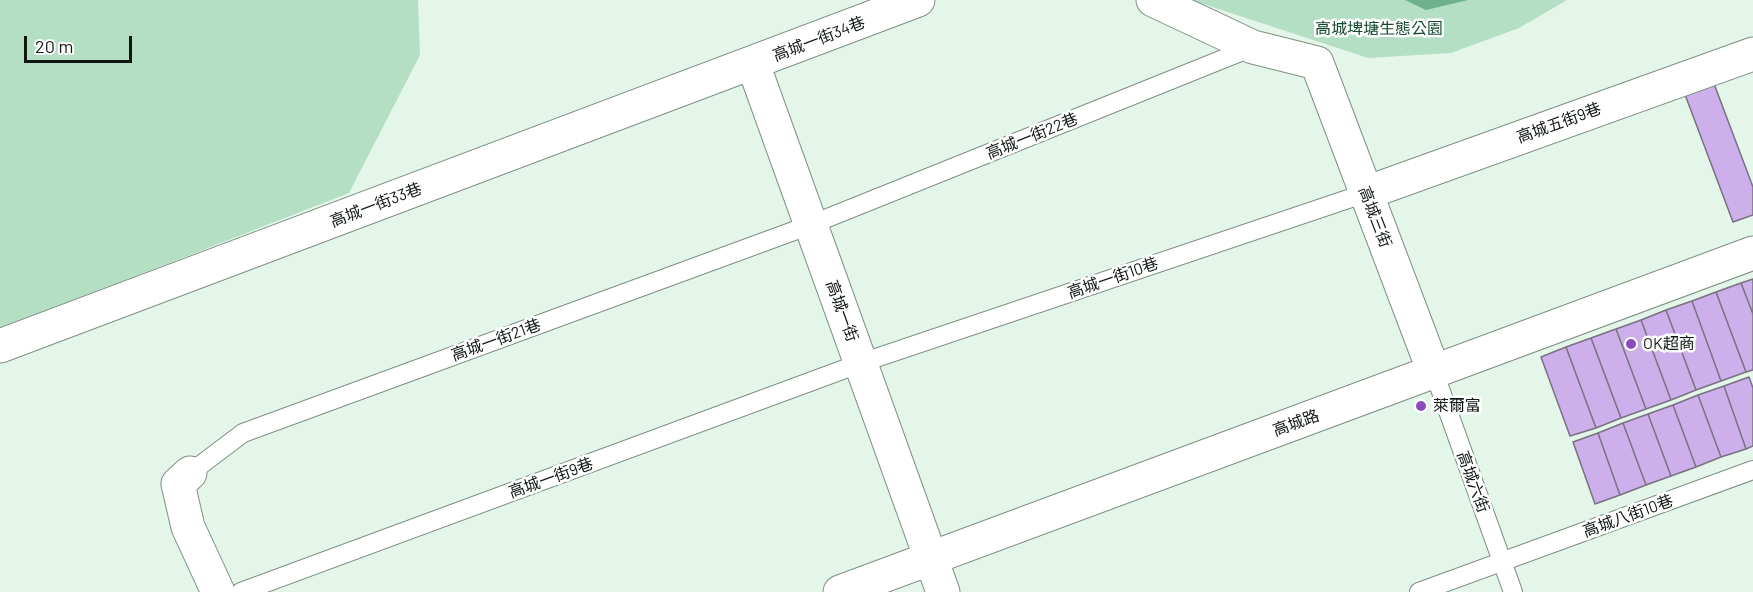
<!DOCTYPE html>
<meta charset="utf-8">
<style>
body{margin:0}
#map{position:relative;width:1753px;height:592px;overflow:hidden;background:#e4f6ea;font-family:Barlow,sans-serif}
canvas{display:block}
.scale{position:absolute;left:24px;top:36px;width:108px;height:27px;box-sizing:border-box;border:3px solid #111814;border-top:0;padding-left:8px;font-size:18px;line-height:21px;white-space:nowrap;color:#111814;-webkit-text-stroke:4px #fff;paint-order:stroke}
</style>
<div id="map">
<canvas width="1753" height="592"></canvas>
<div class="scale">20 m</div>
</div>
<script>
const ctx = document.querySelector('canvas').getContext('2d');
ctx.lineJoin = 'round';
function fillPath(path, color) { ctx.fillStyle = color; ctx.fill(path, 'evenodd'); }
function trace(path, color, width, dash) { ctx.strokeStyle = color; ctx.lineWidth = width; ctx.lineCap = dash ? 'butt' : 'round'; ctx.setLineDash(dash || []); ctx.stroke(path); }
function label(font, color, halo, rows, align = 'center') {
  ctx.font = font + ' Barlow,"Noto Sans TC",sans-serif'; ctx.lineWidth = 5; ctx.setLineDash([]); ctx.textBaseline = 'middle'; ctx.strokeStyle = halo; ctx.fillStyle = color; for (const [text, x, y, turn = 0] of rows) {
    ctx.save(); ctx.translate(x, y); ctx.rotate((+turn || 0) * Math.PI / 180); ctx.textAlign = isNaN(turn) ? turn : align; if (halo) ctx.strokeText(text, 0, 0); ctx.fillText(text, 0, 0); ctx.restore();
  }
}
fillPath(new Path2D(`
 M0,0H418L420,55L349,193L0,329Z
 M1191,0H1567L1519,28L1451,53L1368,58Z`), '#b4dfc4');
fillPath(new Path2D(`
 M1405,0H1468L1426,10Z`), '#6db089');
const building = new Path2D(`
 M1713,81L1753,187V215L1733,222L1684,92Z
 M1753,279V314L1741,283Z
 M1741,283L1753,314V370L1746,372L1716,292Z
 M1716,292L1746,372L1721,381L1692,301Z
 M1692,301L1721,381L1696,390L1666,310Z
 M1666,310L1696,390L1671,400L1641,320Z
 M1641,320L1671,400L1646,409L1616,329Z
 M1616,329L1646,409L1621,418L1591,338Z
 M1591,338L1621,418L1596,428L1566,347Z
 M1566,347L1596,428L1570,436L1541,357Z
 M1749,377L1753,388V446L1746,449L1724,386Z
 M1724,386L1746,449L1721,457L1698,395Z
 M1698,395L1721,457L1696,467L1673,405Z
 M1673,405L1696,467L1671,476L1648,414Z
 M1648,414L1671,476L1646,485L1623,423Z
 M1623,423L1646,485L1620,495L1598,433Z
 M1598,433L1620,495L1595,504L1573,442Z`);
fillPath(building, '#ccafeb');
trace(building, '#78717f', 1.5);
const lane = new Path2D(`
 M1434,372L1513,592
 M190,473L243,433L810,225L1253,47
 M241,592L861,363L1366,193
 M1419,592L1753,470`);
const street = new Path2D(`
 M1153,0L1253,47L1317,63L1434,372
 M753,64L943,592
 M1366,193L1753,54
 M0,346L918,0
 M190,473L178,484L188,527L218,592
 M840,592L1753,253`);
trace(lane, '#7f8f84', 20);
trace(street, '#7f8f84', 35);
trace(lane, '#fff', 18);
trace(street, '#fff', 33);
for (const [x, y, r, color] of [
 [1631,344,6,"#8b4bc0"],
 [1421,406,6,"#8b4bc0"]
]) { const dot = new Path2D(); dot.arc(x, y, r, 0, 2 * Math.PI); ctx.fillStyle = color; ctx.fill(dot); trace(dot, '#fff', 2); }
label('16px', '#15492f', '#fff', [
 ["高城埤塘生態公園",1379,29]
]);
label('16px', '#111814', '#fff', [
 ["高城一街34巷",819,39,-21],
 ["高城五街9巷",1559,123,-20],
 ["高城一街22巷",1032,136,-22],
 ["高城一街33巷",376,205,-21],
 ["高城三街",1375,217,69],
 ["高城一街10巷",1113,278,-19],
 ["高城一街",842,311,70],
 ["高城一街21巷",496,340,-20],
 ["高城路",1296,423,-20],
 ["高城一街9巷",551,478,-20],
 ["高城六街",1473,482,70],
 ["高城八街10巷",1628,516,-20]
]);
label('16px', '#111814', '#fff', [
 ["OK超商",1643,344],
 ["萊爾富",1433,406]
], 'left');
</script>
